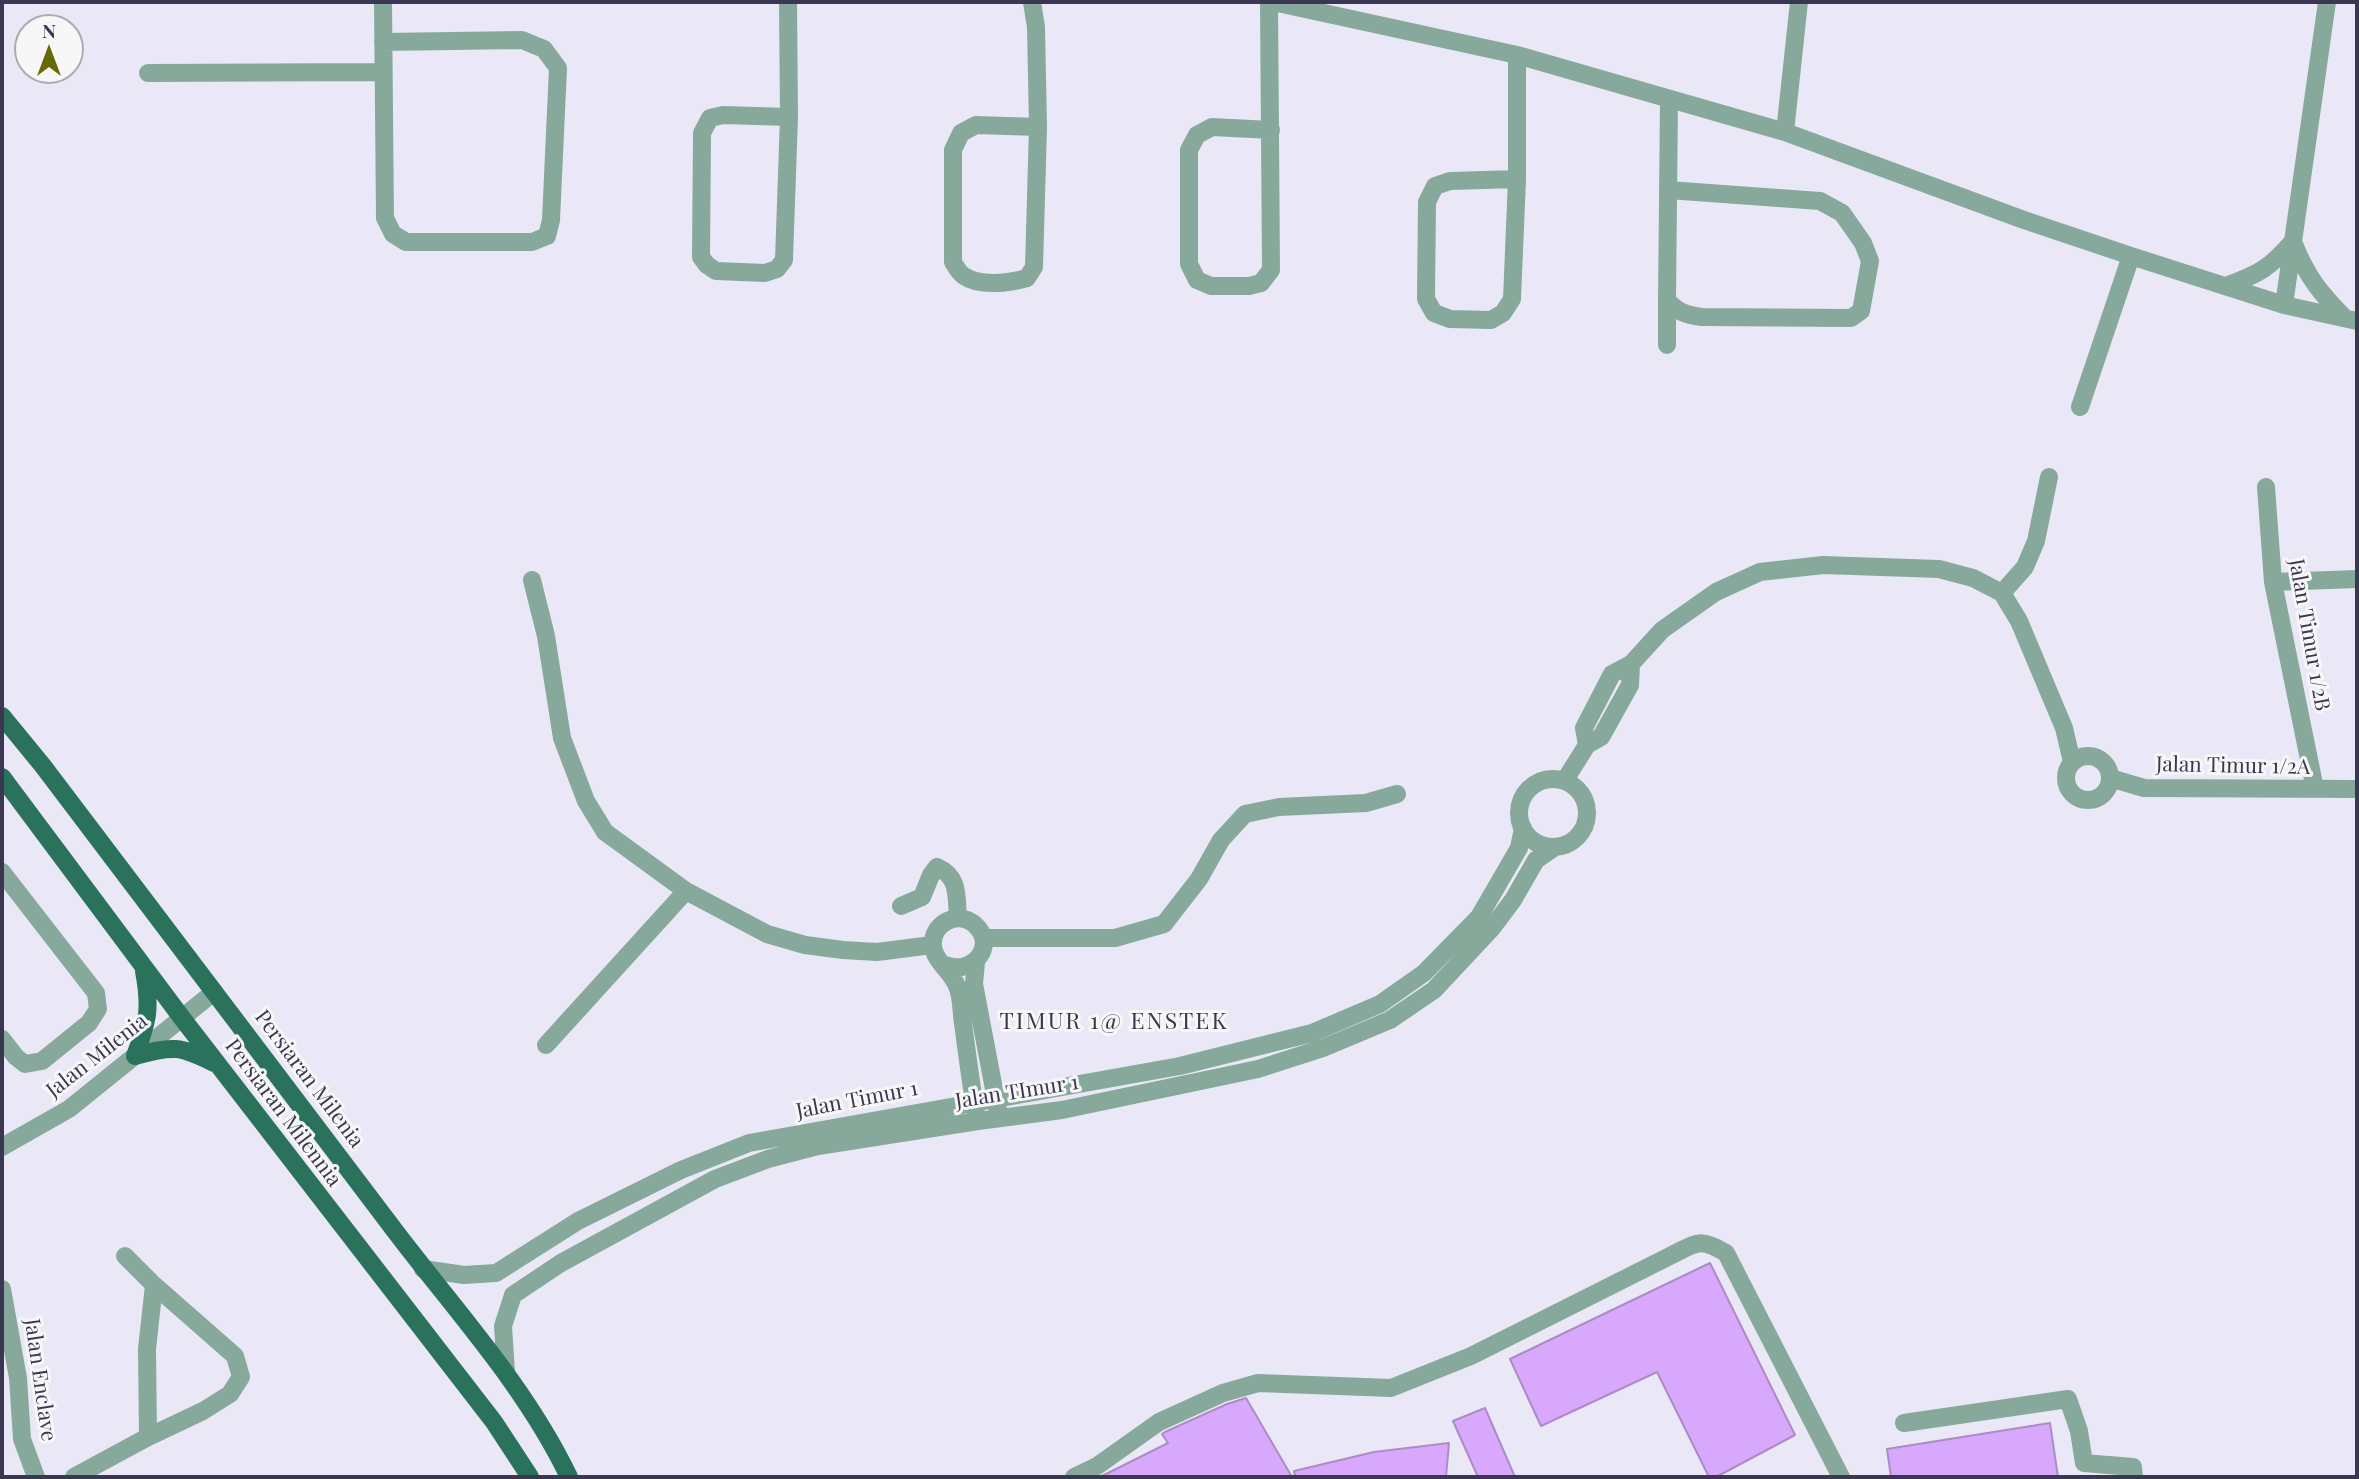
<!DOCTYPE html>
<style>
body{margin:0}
#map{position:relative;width:2359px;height:1479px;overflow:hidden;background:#eae8f6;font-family:"Playfair Display",serif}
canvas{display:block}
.frame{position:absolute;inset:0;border:4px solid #3b3752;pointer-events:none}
.north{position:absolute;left:14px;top:14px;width:70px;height:70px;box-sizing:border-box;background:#f7f7f7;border:2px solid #acaab5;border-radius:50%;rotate:0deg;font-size:19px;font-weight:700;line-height:28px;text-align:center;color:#3b3752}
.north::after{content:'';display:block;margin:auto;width:24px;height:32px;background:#696a07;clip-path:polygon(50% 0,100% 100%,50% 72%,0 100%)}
</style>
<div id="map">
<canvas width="2359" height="1479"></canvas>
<div class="frame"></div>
<div class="north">N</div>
</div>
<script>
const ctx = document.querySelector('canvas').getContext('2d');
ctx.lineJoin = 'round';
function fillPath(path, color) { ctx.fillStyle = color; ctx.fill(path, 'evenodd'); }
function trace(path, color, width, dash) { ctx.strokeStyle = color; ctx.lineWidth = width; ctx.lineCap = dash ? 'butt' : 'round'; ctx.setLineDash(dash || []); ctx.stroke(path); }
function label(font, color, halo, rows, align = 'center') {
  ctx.font = font + ' "Playfair Display",serif'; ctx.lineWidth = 6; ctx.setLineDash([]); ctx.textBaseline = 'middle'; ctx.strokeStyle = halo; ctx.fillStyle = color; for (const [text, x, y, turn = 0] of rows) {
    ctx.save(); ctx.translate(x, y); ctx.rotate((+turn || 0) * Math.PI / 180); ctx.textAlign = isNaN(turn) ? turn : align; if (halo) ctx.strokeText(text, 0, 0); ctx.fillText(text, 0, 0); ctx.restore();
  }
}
const building = new Path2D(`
 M1710,1263L1795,1435L1716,1477H1709L1657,1372L1541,1426L1510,1359Z
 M1246,1398L1292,1477H1100L1168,1443L1162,1434L1165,1432L1227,1404Z
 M1485,1408L1515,1477H1478L1453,1421Z
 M2050,1423L2058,1477H1891L1887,1449Z
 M1449,1443L1446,1477H1295L1294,1471L1374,1452Z`);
fillPath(building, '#d8a8fc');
trace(building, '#ac8bc6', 2);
trace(new Path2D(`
 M788,2L789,117L784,260L777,269L765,273L716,271L707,265L701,257L702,133L710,118L723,115L789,117
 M1032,2L1036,27L1038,127L1034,267L1027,278C1010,283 980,287 964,276C959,273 956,267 953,262V150L961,133L976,125L1038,127
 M1269,2L1271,270L1261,283L1249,286H1211L1197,280L1189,264V150L1197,135L1212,127L1271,130
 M1273,2L1517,55L1785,132L2024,220L2131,256L2284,305L2357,321
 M383,42L522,40L544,49L558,68L551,220L547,236L532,242H406L393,234L385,218C384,146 383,74 383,2
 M1517,55V179L1512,299L1503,313L1491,320L1450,319L1434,313L1426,299L1427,202L1435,186L1450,181L1517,179
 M148,73L383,72
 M1785,132L1799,2
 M1668,190L1820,201L1842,213L1863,243L1870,261L1861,311L1851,318L1702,317C1686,315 1677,312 1667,300L1669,99
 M2294,244C2307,277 2321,294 2345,318
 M2226,286C2259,274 2270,268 2293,241
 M1667,300V345
 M2284,305L2327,2
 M2080,407L2131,256
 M2266,487L2273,582L2315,789
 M532,580L546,636L562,738L586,801L605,832L686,891L767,934L805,945L843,950L877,952L932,945
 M2273,582L2357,579
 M2002,593L2025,567L2036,541L2049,477
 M1587,745L1584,728L1612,674L1631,664L1662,630L1716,592L1760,572L1823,565L1939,569L1973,578L2002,593L2019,621L2064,728L2072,762
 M2066 778a22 22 0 1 1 44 0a22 22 0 1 1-44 0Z
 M2110,778L2144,788L2357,789
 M1519 813a34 34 0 1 1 68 0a34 34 0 1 1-68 0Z
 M1565,780L1587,745L1601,737L1630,685L1631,664
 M2,872L96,993L98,1009L89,1023L42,1061L25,1064L16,1057L2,1039
 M901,906L922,897L931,875L937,867C960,877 956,897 958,918
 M983,938H1115L1164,924L1199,879L1221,840L1245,814L1279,807L1366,803L1397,794
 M976,962L974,984L998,1110
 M945,965C974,976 998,944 974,924C957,910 931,924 933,946C934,961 952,972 957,986C962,997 961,1012 963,1023C967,1054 971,1084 976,1114
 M546,1045L686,891
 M2,1147L69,1109L214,992
 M125,1256L154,1285
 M423,1269L464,1275L496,1273L578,1221L681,1170L749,1143L1180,1066L1312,1033L1380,1004L1424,973L1479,917L1519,848L1523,828
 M2,1289L18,1378L22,1439L36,1477
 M506,1372L503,1326L513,1295L561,1263L715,1179L768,1159L818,1146L978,1121L1062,1110L1258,1069L1323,1048L1390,1020L1434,990L1492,928L1513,900L1536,860L1555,847
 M1904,1423L2068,1399L2079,1431L2084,1463L2133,1467L2134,1477
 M74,1477L148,1437L203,1411L230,1394L241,1377L235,1356L154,1285L147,1349L148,1437
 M1074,1477L1097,1466L1159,1422L1223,1393L1258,1383L1391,1388L1471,1356L1670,1256C1697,1243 1698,1237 1726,1253L1841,1477`), '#87a99c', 18);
trace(new Path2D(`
 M2,716L43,766C158,918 274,1071 389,1223C451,1306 524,1383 569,1477
 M2,777L182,1018L494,1422L530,1477
 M135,1056C148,1020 151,1009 144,971
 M135,1056C173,1046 179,1045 214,1063`), '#2b725c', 18);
label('21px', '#3b3752', '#f7f7f7', [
 ["Jalan Timur 1/2B",2309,635,80],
 ["Jalan Timur 1/2A",2233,766,1],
 ["Jalan Milenia",97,1056,-38],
 ["Persiaran Milenia",309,1079,53],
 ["Jalan TImur 1",1017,1092,-9],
 ["Jalan Timur 1",857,1100,-11],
 ["Persiaran Milennia",283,1113,53],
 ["Jalan Enclave",40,1380,82]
]);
ctx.letterSpacing = '2px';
label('23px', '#3b3752', '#f7f7f7', [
 ["TIMUR 1@ ENSTEK",1114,1022]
]);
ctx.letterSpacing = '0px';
</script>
